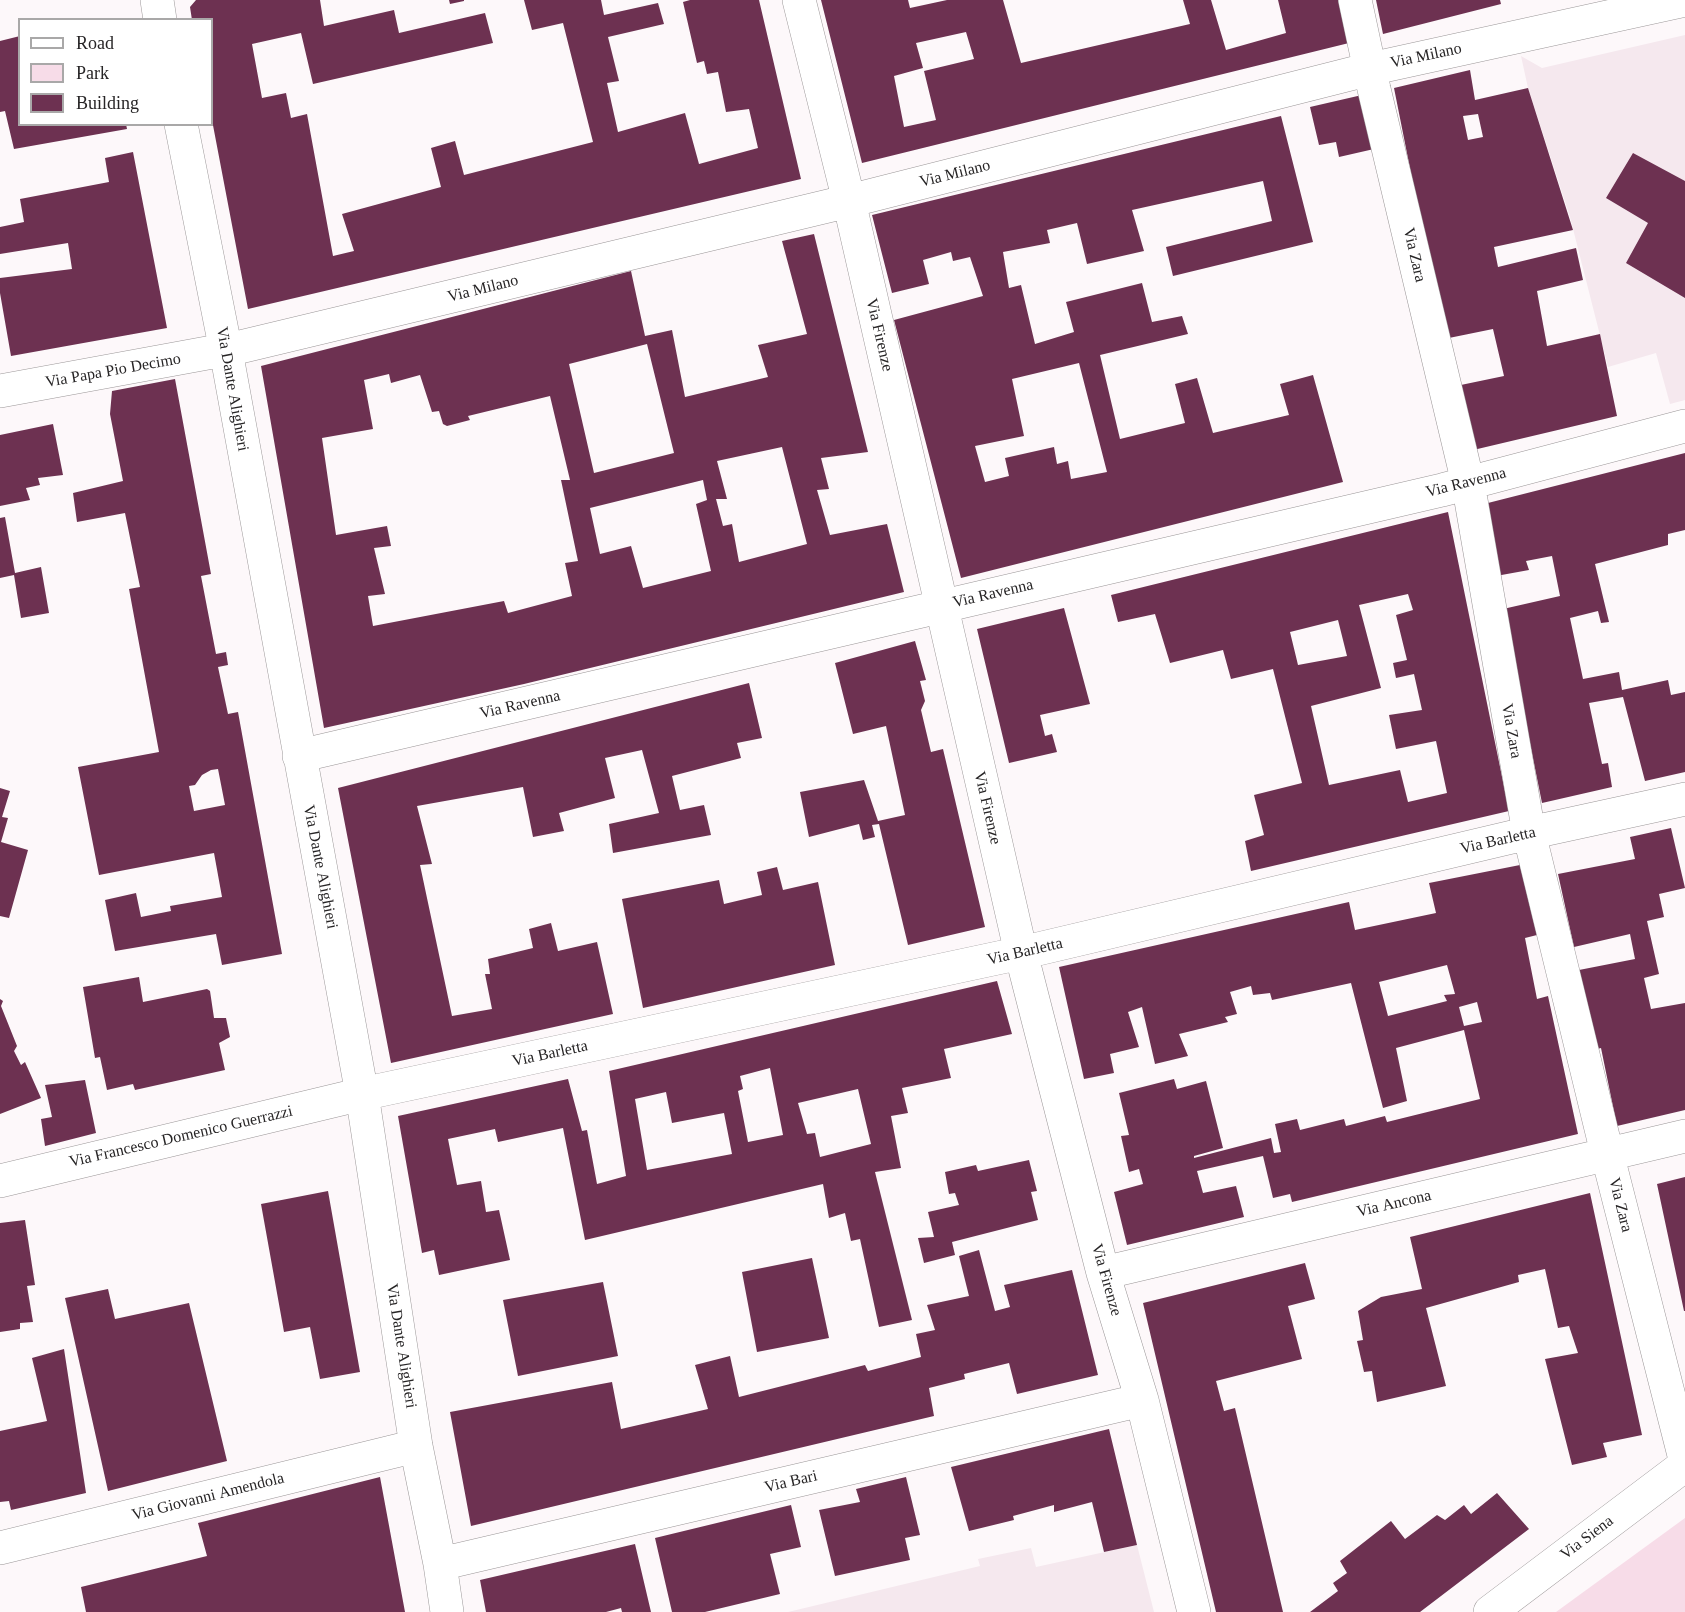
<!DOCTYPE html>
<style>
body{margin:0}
#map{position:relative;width:1685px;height:1612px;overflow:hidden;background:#fdf8fa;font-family:Georgia,serif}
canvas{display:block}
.legend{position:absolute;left:18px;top:18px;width:195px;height:108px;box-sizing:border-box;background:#fff;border:2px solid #a9a8a8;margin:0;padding:8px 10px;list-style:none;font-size:18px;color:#272526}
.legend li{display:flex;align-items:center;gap:12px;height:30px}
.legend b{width:30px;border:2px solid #a9a8a8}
</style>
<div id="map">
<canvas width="1685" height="1612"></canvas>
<ul class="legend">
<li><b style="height:8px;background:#fff"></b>Road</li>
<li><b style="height:16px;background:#f7dce8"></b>Park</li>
<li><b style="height:16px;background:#6d3151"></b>Building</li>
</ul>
</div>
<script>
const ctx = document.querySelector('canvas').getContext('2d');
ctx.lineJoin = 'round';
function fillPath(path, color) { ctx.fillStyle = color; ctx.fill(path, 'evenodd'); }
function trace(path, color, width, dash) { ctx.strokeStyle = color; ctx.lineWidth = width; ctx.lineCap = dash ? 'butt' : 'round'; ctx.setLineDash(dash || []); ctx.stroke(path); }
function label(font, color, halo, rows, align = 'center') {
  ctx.font = font + ' Georgia,serif'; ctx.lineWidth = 6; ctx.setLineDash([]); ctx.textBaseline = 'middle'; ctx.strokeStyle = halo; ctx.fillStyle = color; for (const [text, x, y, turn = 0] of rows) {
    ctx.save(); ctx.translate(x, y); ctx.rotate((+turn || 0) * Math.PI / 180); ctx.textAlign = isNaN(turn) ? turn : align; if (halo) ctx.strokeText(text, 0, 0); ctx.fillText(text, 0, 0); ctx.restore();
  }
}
fillPath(new Path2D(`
 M1685,35V400L1670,404L1656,353L1608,367L1570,217L1528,88L1521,56L1542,68Z
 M1137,1545L1154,1612H788L980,1566L978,1559L1031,1548L1036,1567Z`), '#f5e8ee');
fillPath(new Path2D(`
 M1685,1518V1612H1556Z`), '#f7dce8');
fillPath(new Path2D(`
 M196,0H320L324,26L394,10L399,33L485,13L493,43L313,84L301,33L252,44L262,98L286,93L291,118L307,114L333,256L354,251L342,214L441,187L431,148L455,141L464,175L593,142L563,23L532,30L524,0H601L604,15L658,3L664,24L608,37L619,81L607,83L618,132L685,113L699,164L758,148L749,109L726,112L718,72L707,74L704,61L697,63L683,2L690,0H759L801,179L248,309L212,120V20H192L190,7Z
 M449,0H464V1L450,4Z
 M821,0H908L910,8L947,0H1003L1021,63L1190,24L1183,0H1211L1226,50L1286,33L1278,0H1340L1349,43L862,163ZM966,32L974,59L924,71L936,120L904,127L894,76L923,68L916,43Z
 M1376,0H1500L1501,4L1383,34Z
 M20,36V124H126L127,129L14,149L5,111L0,112V41Z
 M1470,70L1475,100L1528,88L1573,230L1494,247L1498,267L1576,248L1583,280L1537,291L1547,346L1600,334L1617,416L1469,451L1456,386L1504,376L1493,329L1444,339L1394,88ZM1478,114L1483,137L1468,140L1463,116Z
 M1362,95L1374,149L1339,157L1336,142L1319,145L1310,107Z
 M1281,116L1313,242L1173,276L1166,247L1272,221L1263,181L1132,210L1144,251L1087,264L1077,223L1047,230L1050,243L1003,252L1009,288L1021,285L1035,344L1074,332L1066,302L1142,283L1152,322L1182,316L1188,334L1100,355L1120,439L1185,423L1175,384L1197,378L1213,433L1289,415L1280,384L1313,375L1343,482L961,578L894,320L983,296L970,257L953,261L951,252L923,260L929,284L892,293L872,215ZM1079,363L1107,472L1071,479L1068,461L1057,464L1054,447L1005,458L1009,476L985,482L975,446L1024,436L1012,379Z
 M133,152L167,328L11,356L0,293V278L72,269L68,243L0,254V227L24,222L20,199L109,182L105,158Z
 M1633,153L1685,181V298L1626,263L1648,223L1606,198Z
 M814,234L868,452L821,458L829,489L817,490L830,535L887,524L904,592L524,684L324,728L261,366L631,271L645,336L672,330L685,397L768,377L758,345L807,334L782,241ZM647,344L674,453L594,473L569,364ZM389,374L391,383L420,375L432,412L439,411L443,424L447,426L470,420L468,416L550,396L570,480H561L578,561L565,563L572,596L508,613L504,601L373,626L368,596L385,594L374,548L391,546L387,526L336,535L322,438L373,429L364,380ZM782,447L807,544L739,562L732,524L723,526L716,499H727L717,461ZM703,480L707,500L696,504L711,571L643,588L631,546L600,554L590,508Z
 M175,379L211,574L201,576L216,654L226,652L228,665L218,667L228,714L238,712L282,954L222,965L216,934L115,951L105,900L136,893L141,917L171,911L170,906L222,897L214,853L99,875L78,767L159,752L129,589L140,587L125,513L77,522L73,493L123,481L110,414L112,391ZM218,769L225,805L194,811L189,786L195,785L202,775L211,770Z
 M53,424L63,475L38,478L40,485L26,488L30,500L0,506V435Z
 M1685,453V530L1668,534V545L1595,564L1609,622L1601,623L1598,611L1570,618L1583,679L1619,672L1622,690L1668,680L1671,695L1685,692V772L1645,781L1623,697L1589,703L1602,764L1608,763L1612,787L1542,803L1503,609L1560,596L1552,556L1526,561L1529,570L1496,576L1480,505Z
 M1448,512L1509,811L1251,871L1245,841L1264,835L1254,795L1302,783L1273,669L1231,679L1223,650L1170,663L1155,614L1118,622L1111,595ZM1408,594L1413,610L1396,615L1407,660L1393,663L1396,678L1414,674L1422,710L1389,715L1396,749L1436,741L1447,793L1408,802L1400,770L1329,785L1311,706L1381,688L1359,605ZM1338,620L1347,656L1298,665L1290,632Z
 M5,517L15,573L41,567L49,613L21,618L14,575L0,578V518Z
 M1064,608L1090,704L1040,715L1045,736L1052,734L1057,752L1009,763L977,629Z
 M915,641L926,680L920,681L925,701L921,710L931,752L943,749L985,927L908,945L879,824L872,825L875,837L863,840L859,824L809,837L800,792L864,780L878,821L905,815L886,726L853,734L835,663Z
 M749,683L762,738L737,743L741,758L672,776L680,810L704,805L711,835L613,853L609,824L659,813L642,750L605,758L615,798L559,813L564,831L533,837L523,787L417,806L432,864L420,865L452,1016L492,1009L485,974H490L488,959L533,948L529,929L551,923L558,951L597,942L613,1014L391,1063L338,788Z
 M0,788L10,791L2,817L8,818L1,842L28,850L9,918L0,916Z
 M1671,828L1685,888L1659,894L1664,917L1647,921L1659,974L1644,978L1651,1009L1685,1003V1110L1617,1126L1601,1048L1594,1050L1579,970L1635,959L1630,934L1574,947L1558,874L1635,859L1630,837Z
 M1520,865L1537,935L1525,938L1537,999L1548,996L1578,1134L1292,1202L1290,1194L1273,1198L1263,1156L1197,1171L1203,1193L1236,1186L1244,1217L1127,1245L1114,1192L1143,1184L1139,1169L1129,1172L1121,1136L1129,1135L1119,1093L1174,1079L1177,1089L1206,1081L1223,1148L1194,1156V1158L1271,1138L1274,1153L1281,1152L1275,1124L1297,1119L1300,1130L1344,1119L1346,1126L1385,1116L1387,1122L1480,1099L1464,1030L1396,1048L1407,1101L1383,1108L1351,983L1272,1000L1270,993L1253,995L1251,986L1230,992L1237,1014L1225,1017L1228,1022L1179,1034L1188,1056L1155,1064L1142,1007L1128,1012L1139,1047L1110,1054L1114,1073L1084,1079L1059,967L1349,902L1355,930L1436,913L1429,883ZM1447,965L1455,994L1444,995L1447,1001L1388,1016L1379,982ZM1477,1002L1482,1022L1464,1026L1459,1007Z
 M777,867L783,890L818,882L835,965L643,1008L622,899L719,880L724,904L762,895L757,872Z
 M139,977L143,1002L207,989L210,991L214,1018H226L230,1037L219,1043L225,1070L135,1090L133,1084L107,1090L100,1057L95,1058L83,987Z
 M997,981L1012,1034L944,1049L951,1078L902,1088L908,1113L891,1116L901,1168L875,1172L912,1320L879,1327L860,1239L851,1241L845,1213L829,1218L823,1184L585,1240L563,1128L498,1142L495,1129L448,1139L457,1185L481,1181L486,1212L499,1210L510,1260L439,1275L434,1250L422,1253L398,1116L568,1079L582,1131L587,1130L597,1184L626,1176L609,1071ZM770,1068L783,1135L748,1142L738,1091L743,1089L740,1076ZM858,1089L871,1144L820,1157L815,1133L807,1134L798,1103ZM666,1092L672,1123L724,1113L732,1154L647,1170L635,1099Z
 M0,999L3,1001L1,1006L17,1046L14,1051L21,1065L25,1062L41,1098L0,1114Z
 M85,1080L96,1133L45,1146L41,1119L52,1117L45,1085Z
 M1029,1160L1037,1191L1031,1192L1038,1220L952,1242L955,1255L924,1263L918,1238L934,1237L928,1212L959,1205L955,1193L949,1194L945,1172L976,1165L978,1171Z
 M1685,1177V1311H1684L1657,1184Z
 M328,1191L360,1372L320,1379L310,1327L284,1332L261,1204Z
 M1590,1193L1642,1435L1603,1443L1607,1457L1572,1465L1545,1359L1578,1353L1569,1326L1558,1328L1545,1269L1518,1275L1519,1282L1426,1308L1446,1386L1377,1402L1372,1371L1364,1372L1357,1341L1363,1340L1358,1311L1381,1297L1422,1289L1410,1237Z
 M25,1220L35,1285L27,1286L33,1322L20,1323V1329L0,1332V1223Z
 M979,1250L995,1311L1010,1307L1004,1285L1072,1270L1098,1375L1017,1394L1009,1363L964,1374L965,1379L929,1388L934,1416L471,1526L450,1412L612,1382L621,1429L708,1409L695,1365L730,1356L739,1397L865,1365L868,1371L921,1357L916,1334L935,1330L927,1305L969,1296L959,1256Z
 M812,1258L829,1338L757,1352L742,1272Z
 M1305,1263L1315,1299L1288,1306L1302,1359L1216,1381L1224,1411L1235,1408L1283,1612H1216L1143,1303Z
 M603,1282L618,1356L518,1376L503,1300Z
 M108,1289L115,1319L189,1303L227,1461L108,1491L65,1298Z
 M64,1349L86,1493L11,1510L9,1501L0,1502V1431L47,1421L32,1358Z
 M1109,1429L1137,1545L1104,1552L1092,1502L1054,1512V1505L1013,1516L1014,1520L969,1531L951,1467Z
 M380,1477L405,1612H86L81,1587L207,1556L198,1523Z
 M906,1477L920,1535L905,1538L910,1560L835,1576L819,1510L860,1502L856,1489Z
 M1497,1493L1529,1529L1420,1612H1310L1338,1591L1333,1583L1347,1573L1340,1561L1391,1521L1405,1539L1437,1515L1445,1520L1464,1505L1471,1514Z
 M791,1505L801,1547L770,1554L780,1594L705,1612H672L655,1538Z
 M635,1544L651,1612H622L621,1608L606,1612H486L480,1580Z`), '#6d3151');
const minor = new Path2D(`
 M157,0L160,20
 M799,0L849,201L1021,953L1103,1273L1142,1400L1194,1612
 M1355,0L1374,89L1468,483L1529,833L1607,1153L1685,1459
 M181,124L226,351L362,1094L416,1446L440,1564L447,1612
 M0,391L240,347L849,201L1370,69L1685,0
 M299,756L1442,490L1685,426
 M0,1181L362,1094L1021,953L1529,833L1685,799
 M1103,1273L1685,1136
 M0,1548L416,1446
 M440,1564L1142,1400
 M1490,1612L1685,1465`);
trace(minor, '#9b9798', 34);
trace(minor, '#fff', 33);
label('16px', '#272526', '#fff', [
 ["Via Milano",1426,56,-12],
 ["Via Milano",955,174,-14],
 ["Via Zara",1414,255,77],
 ["Via Milano",483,289,-14],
 ["Via Firenze",879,335,77],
 ["Via Papa Pio Decimo",113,371,-10],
 ["Via Dante Alighieri",232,389,80],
 ["Via Ravenna",1466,483,-14],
 ["Via Ravenna",993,594,-13],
 ["Via Ravenna",520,705,-13],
 ["Via Zara",1511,731,80],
 ["Via Firenze",987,808,77],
 ["Via Barletta",1498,841,-13],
 ["Via Dante Alighieri",320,867,79],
 ["Via Barletta",1025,952,-13],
 ["Via Barletta",550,1054,-12],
 ["Via Francesco Domenico Guerrazzi",181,1137,-13],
 ["Via Ancona",1394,1204,-13],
 ["Via Zara",1620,1205,76],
 ["Via Firenze",1106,1280,74],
 ["Via Dante Alighieri",401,1346,81],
 ["Via Bari",791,1482,-13],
 ["Via Giovanni Amendola",208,1497,-14],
 ["Via Siena",1587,1538,-37]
]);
</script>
